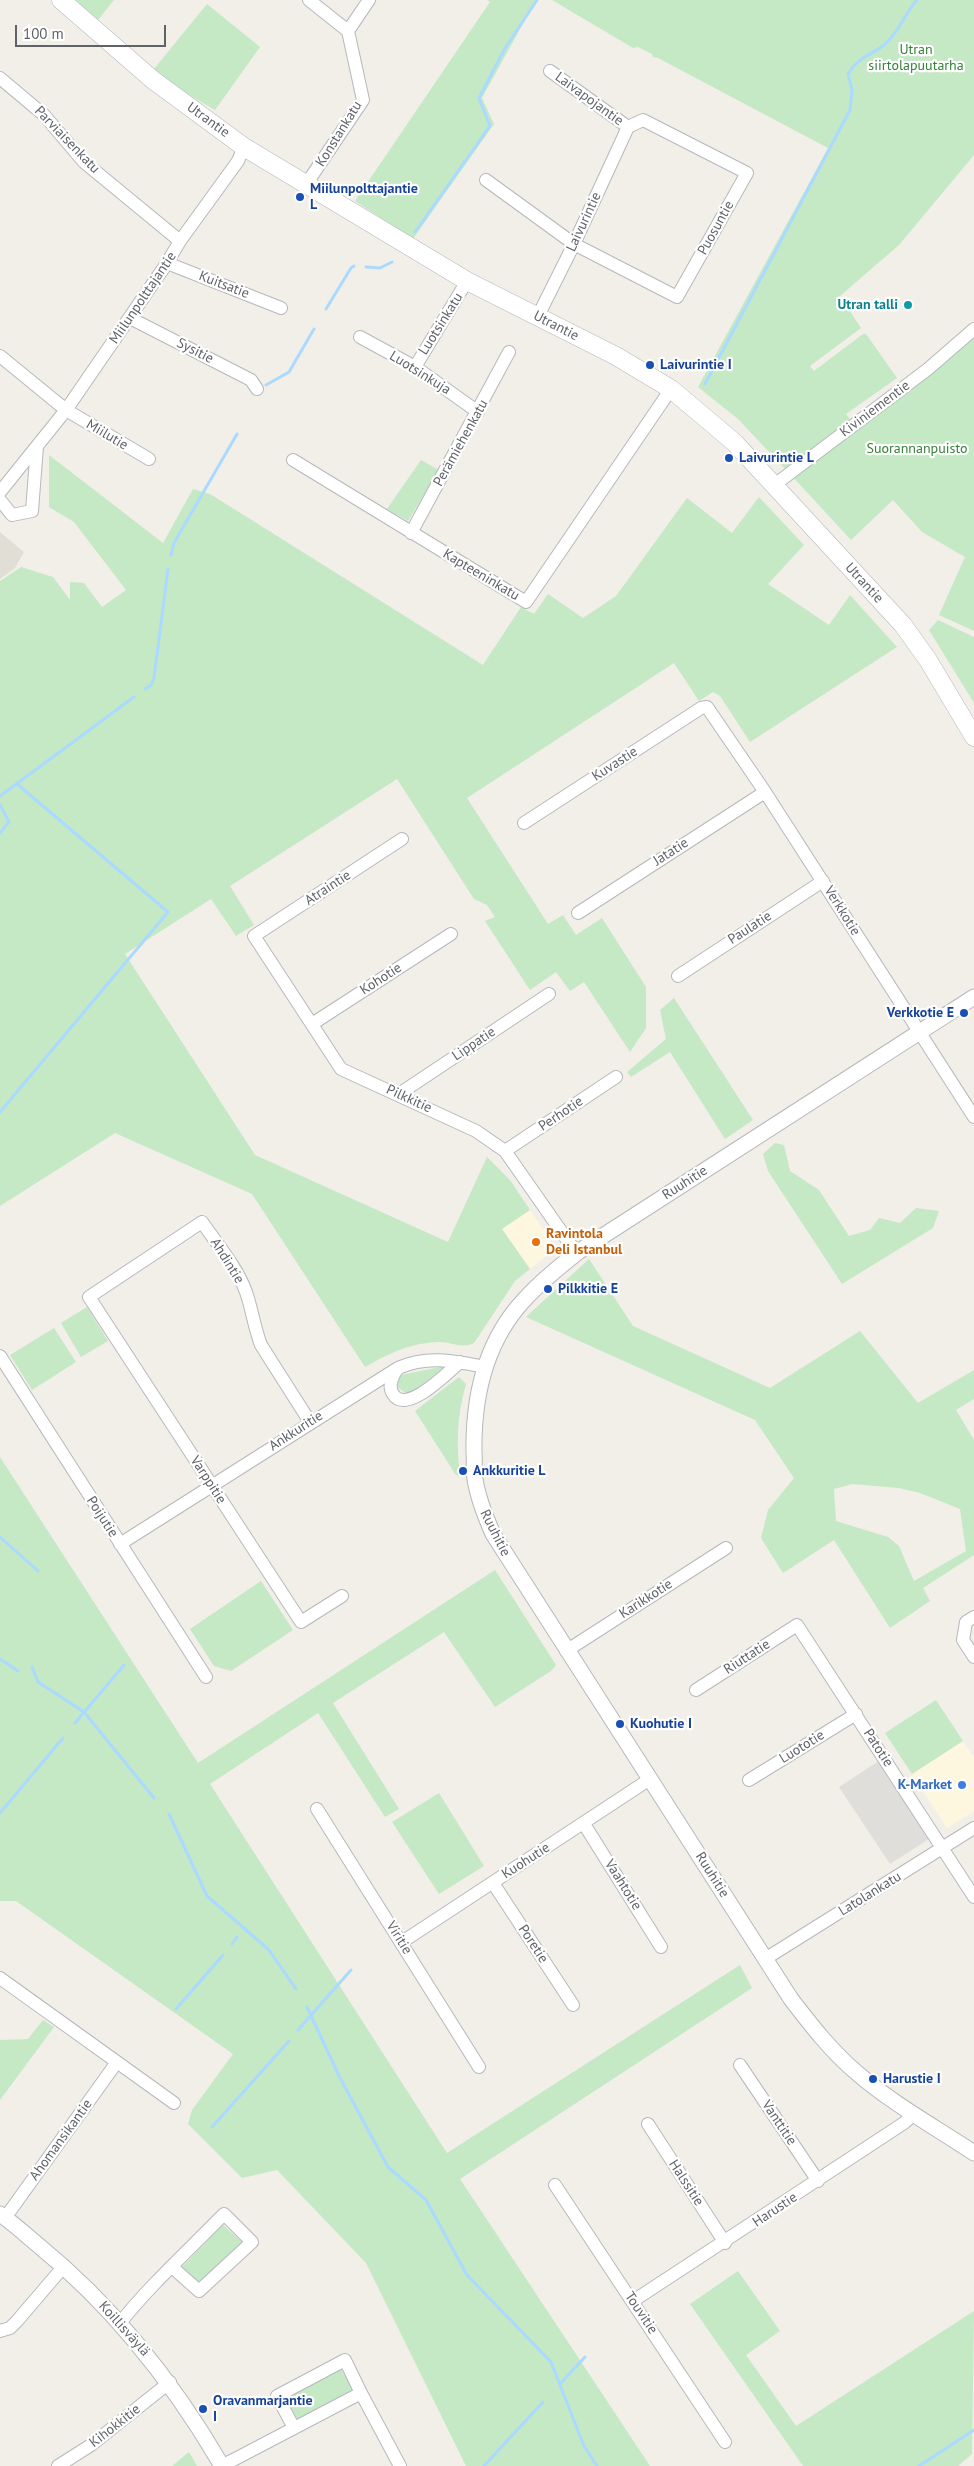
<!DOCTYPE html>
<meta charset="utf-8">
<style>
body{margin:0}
#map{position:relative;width:974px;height:2466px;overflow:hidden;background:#f1efe8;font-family:"PT Sans",sans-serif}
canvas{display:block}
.scale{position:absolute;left:15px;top:25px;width:151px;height:22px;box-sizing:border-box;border:2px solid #5f6368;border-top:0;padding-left:6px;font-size:15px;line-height:18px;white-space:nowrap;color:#5f6368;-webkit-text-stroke:4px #fff;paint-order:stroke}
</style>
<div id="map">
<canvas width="974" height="2466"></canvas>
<div class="scale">100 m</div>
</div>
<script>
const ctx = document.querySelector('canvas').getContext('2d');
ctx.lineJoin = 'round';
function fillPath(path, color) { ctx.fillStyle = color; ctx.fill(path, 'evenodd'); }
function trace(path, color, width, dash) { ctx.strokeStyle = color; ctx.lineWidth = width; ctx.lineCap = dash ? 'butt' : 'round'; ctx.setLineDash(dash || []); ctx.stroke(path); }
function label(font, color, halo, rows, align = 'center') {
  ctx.font = font + ' "PT Sans",sans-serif'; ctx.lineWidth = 4.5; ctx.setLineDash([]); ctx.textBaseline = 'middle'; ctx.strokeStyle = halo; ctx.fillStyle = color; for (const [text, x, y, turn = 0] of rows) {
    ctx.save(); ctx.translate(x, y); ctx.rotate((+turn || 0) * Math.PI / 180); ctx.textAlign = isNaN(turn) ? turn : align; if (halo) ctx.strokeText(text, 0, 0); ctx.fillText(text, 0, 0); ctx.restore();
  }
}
fillPath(new Path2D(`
 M530,1210L556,1248L530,1269L502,1229Z
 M963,1741L974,1758V1811L947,1828L912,1774Z`), '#fef7e0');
fillPath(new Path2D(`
 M882,1759L932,1837L890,1864L839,1787Z`), '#e0deda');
fillPath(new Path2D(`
 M0,532L24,552L15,568L0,579Z`), '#e1ded6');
fillPath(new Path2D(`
 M75,0H114L98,20Z
 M487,0H536L482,98L494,124L413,239L355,201L490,2Z
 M552,0H974V155L899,245L840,296L861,328L810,366L814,371L863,334H866L897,378L846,414L853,423L788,472L738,419L698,387L828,148L658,58L653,57L652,54L638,47L633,48Z
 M207,4L260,47L215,110L186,93L154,69Z
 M974,332V631L939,615L965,557L922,532L893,500L851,540L791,475Z
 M49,455L163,543L193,489L210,494L483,665L521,607L534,614L548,594L583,618L616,596L687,498L732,533L759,497L804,545L768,584L829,625L850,595L897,647L750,742L720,696L713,692L699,701L674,663L467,798L548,924L563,915L576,935L602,918L646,987V1028L630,1052L584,982L570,991L556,972L530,990L485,921L495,917L487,905L474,899L397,779L230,886L254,925L236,936L211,899L125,954L255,1155L448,1242L487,1157L510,1180L530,1210L502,1229L530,1269L515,1281L474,1343C461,1349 452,1342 439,1342C410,1343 390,1353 365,1367L252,1194L115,1133L0,1206V581L21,567L53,577L70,600V582L84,583L102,607L126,590L74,522L49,507Z
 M421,460L439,470L408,521L387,509Z
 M938,620L974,637V703L929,630Z
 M674,998L753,1120L725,1139L670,1052L631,1077L627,1072L666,1039L660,1010Z
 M775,1143L784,1145L790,1171L819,1190L849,1236L870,1230L879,1218L900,1223L916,1208L939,1211L933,1228L842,1284L768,1171L763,1154Z
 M589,1259L633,1326L770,1388L860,1331L918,1403L974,1370V1399L956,1410L974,1440V1555L923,1588L930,1601L890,1628L834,1540L783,1573L761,1538L768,1510L794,1478L755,1420L526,1317ZM852,1484L899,1488L920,1493L960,1509L966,1551L914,1581L899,1546L888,1537L836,1521L834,1489Z
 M87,1307L108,1341L81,1357L61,1323Z
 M54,1328L76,1362L32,1390L10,1355Z
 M445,1366L414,1392L406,1393L398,1388V1381L401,1375Z
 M459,1377L466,1384C457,1416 456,1442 460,1476L456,1475L415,1411Z
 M0,1457L198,1763L495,1570L556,1665L551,1671L495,1707L444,1632L333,1703L399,1809L385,1817L318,1713L210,1784L447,2153L740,1965L752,1988L460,2179L650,2466H466L366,2263L277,2170L242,2178L188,2124L192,2110L233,2054L16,1901H0Z
 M261,1581L293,1630L231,1671L214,1666L190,1629Z
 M936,1700L963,1741L912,1774L885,1733Z
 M439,1793L484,1866L439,1894L392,1822Z
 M43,2020L54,2027L0,2100V2040L28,2039Z
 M223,2225L243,2243L198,2284L181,2268Z
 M738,2271L780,2331L746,2355L796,2426L974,2311L972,2454L958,2466H803L690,2304Z
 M341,2369L353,2390L297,2419L285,2398Z
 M189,2452L197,2466H172Z`), '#c5e8c5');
trace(new Path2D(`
 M415,232L490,126L479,98L504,50L537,0
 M366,267L380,268L392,262
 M326,309L351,268L354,266
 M705,384L850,110L852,90L848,74C857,58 871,55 884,45C898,34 905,13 917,0
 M266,385L289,372L314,329
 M171,555L174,543L237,434
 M145,689L151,685L154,678L168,569
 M0,796L134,697
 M0,805L9,822L0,833
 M0,1112L168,912L17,784
 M0,1537L38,1571
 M0,1659L18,1671
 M32,1667L38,1682L84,1712L154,1798
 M75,1723L124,1665
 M0,1813L63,1738
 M169,1814L207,1896L269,1950L296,1989
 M232,1944L237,1937
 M307,2007L340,2078L388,2167L426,2200L467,2275L551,2362L584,2446L597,2466
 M176,2009L223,1955
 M298,2030L351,1970
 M212,2127L289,2041
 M560,2384L585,2357
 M484,2466L543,2402
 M919,2466L974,2430`), '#aadaff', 3);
const minor = new Path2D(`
 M309,0L348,31
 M550,71L628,127
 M0,78L44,115L84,162L180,241
 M486,180L574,244L677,297L747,173L643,120L628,127
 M307,183L363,100L348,31L369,0
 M167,263L281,308
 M538,316L574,244L628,127
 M130,318L251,380L257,389
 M360,337L415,367L478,412
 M0,356L66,410L149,459
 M415,367L467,281
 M293,460L526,602L671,389
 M773,486L928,369L974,329
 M0,492L66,410L167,263L180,241L238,161L244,147
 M0,500L12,515L32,511L37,446
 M411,533L509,352
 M524,823L701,708L707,707L765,792L974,1117
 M402,839L254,936L341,1069L476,1131L505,1151L570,1244L578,1252
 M578,913L765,792
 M678,976L823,881
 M312,1024L451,934
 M399,1094L549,994
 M505,1151L616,1077
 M0,1356L206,1677
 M398,1368C393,1375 387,1385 393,1394C406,1416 449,1371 460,1362
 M310,1422L261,1345C254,1327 252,1309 246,1292C237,1267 217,1244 202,1222L89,1297L301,1622L342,1596
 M120,1544L398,1368C428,1355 454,1361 485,1367
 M974,1617L966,1622L963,1640L974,1657
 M566,1651L726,1548
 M696,1690L797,1625L974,1897
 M749,1780L856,1714
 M317,1809L479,2067
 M584,1824L661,1947
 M493,1883L573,2005
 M402,1942L650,1779
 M765,1959L974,1828
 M0,1978L174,2103
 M740,2065L818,2181
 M648,2124L725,2243
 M555,2185L725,2442
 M5,2218L117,2062
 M633,2301L904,2123L914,2114
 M120,2323C151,2284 189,2250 224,2214L252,2242L199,2291L172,2267
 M0,2331L10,2328L17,2321L64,2266
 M361,2393L400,2466
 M58,2466L91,2445L170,2382
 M221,2466L237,2458L361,2393L345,2360L277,2396L294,2428`);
const tertiary = new Path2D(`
 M974,997L578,1252C559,1267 540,1282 524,1300C485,1342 473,1397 474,1453C475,1461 473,1471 475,1479C478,1499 485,1516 493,1534L791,1999C811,2025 831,2051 857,2073C893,2104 935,2127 974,2153
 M0,2214C14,2224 26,2235 38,2245C114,2307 173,2382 222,2466`);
const secondary = new Path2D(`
 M61,0L153,80L244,147L467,281L616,356L671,389L690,405L735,443L903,625L928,660L974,737`);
trace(minor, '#b5b8bc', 14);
trace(tertiary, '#b5b8bc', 17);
trace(secondary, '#b6babf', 19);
trace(minor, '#fff', 12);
trace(tertiary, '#fff', 15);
trace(secondary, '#fff', 18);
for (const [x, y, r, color] of [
 [300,197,5,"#1a4fb4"],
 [908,305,5,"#0f9aa8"],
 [650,365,5,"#1a4fb4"],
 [729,458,5,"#1a4fb4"],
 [964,1013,5,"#1a4fb4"],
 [536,1242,5,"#e8710a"],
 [548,1289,5,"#1a4fb4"],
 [463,1471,5,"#1a4fb4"],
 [620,1724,5,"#1a4fb4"],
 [962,1785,5,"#3f7fe0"],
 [873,2079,5,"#1a4fb4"],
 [203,2409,5,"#1a4fb4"]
]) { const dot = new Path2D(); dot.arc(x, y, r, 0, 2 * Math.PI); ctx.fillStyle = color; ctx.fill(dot); trace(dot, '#fff', 2); }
label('14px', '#348238', '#fff', [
 ["Utran",916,50],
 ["siirtolapuutarha",916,66],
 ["Suorannanpuisto",917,449]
]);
label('14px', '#5f6368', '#fff', [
 ["Laivapojantie",589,99,36],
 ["Utrantie",208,120,36],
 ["Konstankatu",339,134,-58],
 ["Parviaisenkatu",67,140,46],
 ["Laivurintie",584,222,-65],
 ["Puosuntie",716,228,-61],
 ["Kuitsatie",224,285,21],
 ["Miilunpolttajantie",143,298,-56],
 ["Luotsinkatu",441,324,-58],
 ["Utrantie",556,326,27],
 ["Sysitie",195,351,27],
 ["Luotsinkuja",420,373,32],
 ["Kiviniementie",875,409,-37],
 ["Miilutie",107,435,31],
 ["Perämiehenkatu",461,443,-61],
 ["Kapteeninkatu",481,575,31],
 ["Utrantie",864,583,47],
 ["Kuvastie",615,764,-33],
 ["Jatatie",671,852,-33],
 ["Atraintie",328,888,-33],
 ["Verkkotie",842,911,58],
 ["Paulatie",750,928,-33],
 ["Kohotie",381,979,-33],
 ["Lippatie",474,1044,-34],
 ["Pilkkitie",409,1099,25],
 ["Perhotie",561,1114,-34],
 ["Ruuhitie",685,1183,-33],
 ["Ahdintie",227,1261,58],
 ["Ankkuritie",296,1431,-33],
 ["Varppitie",208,1480,57],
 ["Poijutie",102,1517,57],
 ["Ruuhitie",495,1533,63],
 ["Karikkotie",646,1599,-33],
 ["Riuttatie",747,1657,-33],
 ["Luototie",802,1747,-32],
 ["Patotie",878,1748,57],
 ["Kuohutie",526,1861,-33],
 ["Ruuhitie",712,1875,58],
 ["Vaahtotie",623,1885,58],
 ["Latolankatu",870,1894,-32],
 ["Viritie",399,1938,58],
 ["Poretie",533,1944,57],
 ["Vanttitie",779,2123,56],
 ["Ahomansikantie",61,2140,-54],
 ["Halssitie",686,2183,57],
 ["Harustie",775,2210,-34],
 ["Touvitie",641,2313,56],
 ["Koillisväylä",124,2329,48],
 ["Kihokkitie",115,2426,-38]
]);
label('bold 14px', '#164399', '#fff', [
 ["Miilunpolttajantie",310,189],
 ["L",310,205],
 ["Laivurintie I",660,365],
 ["Laivurintie L",739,458],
 ["Verkkotie E",954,1013,"right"],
 ["Pilkkitie E",558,1289],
 ["Ankkuritie L",473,1471],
 ["Kuohutie I",630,1724],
 ["Harustie I",883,2079],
 ["Oravanmarjantie",213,2401],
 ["I",213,2417]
], 'left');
label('bold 14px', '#0d838f', '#fff', [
 ["Utran talli",898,305]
], 'right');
label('bold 14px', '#c56008', '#fff', [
 ["Ravintola",546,1234],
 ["Deli Istanbul",546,1250]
], 'left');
label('bold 14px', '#366cbe', '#fff', [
 ["K-Market",952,1785]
], 'right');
</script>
